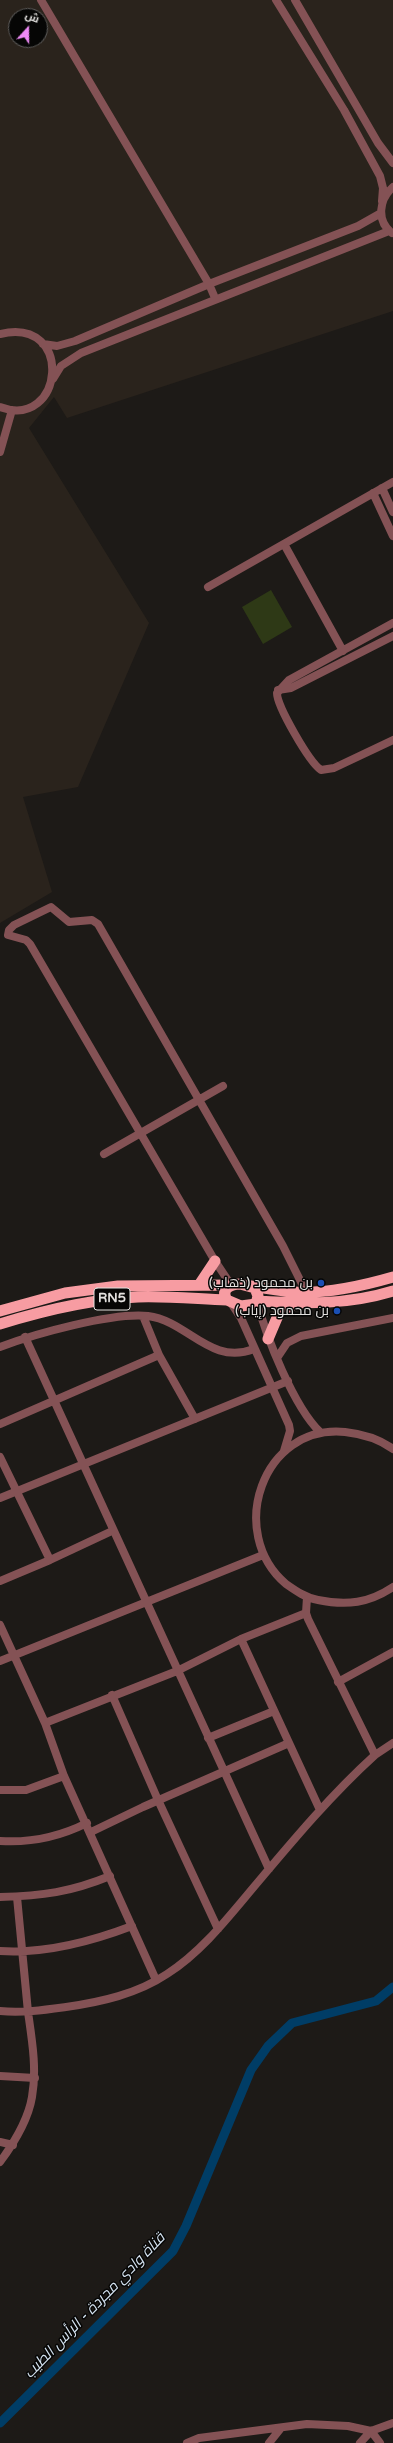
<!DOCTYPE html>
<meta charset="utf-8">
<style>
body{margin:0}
#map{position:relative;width:393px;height:2443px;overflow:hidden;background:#1d1a17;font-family:"Varela Round",Cairo,sans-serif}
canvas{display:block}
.north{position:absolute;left:8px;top:8px;width:40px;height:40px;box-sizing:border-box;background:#060605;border:1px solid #5e5d5c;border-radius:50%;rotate:21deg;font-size:11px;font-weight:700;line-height:16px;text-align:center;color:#e2e0de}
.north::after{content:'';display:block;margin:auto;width:14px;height:18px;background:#ef8bf7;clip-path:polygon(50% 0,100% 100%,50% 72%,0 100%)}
</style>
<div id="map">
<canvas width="393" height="2443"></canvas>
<div class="north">ش</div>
</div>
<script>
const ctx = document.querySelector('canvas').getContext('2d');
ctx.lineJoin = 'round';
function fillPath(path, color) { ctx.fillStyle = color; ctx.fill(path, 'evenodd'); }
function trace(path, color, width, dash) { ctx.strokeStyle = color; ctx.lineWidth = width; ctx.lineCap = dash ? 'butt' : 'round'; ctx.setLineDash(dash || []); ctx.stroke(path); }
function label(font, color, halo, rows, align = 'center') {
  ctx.font = font + ' "Varela Round",Cairo,sans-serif'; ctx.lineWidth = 3; ctx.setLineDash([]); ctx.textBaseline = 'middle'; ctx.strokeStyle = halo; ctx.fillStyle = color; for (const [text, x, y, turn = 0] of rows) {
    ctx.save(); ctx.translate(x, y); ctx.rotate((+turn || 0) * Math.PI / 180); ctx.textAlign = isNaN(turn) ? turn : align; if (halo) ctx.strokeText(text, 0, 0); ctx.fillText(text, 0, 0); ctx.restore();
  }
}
fillPath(new Path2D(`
 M0,0H393V311L67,418L54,397L29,428L149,623L78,787L23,797L52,892L0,923ZM16,16H40V40H16Z`), '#2a231c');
fillPath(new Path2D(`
 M271,590L292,627L263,644L242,607Z`), '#2e3916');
trace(new Path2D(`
 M0,2423L173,2251L186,2226L251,2070L268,2046L292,2023L376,2001L393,1987`), '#003d66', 9);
trace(new Path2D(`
 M41,0L209,284L215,298
 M276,0L344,110L380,176L383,188L382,201
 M295,0L378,143L393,163
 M392,233C376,221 379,199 393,187
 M0,334C75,316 64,431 0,407
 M43,344L57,346L75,341L209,284L358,226L381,213
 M53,379L61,366L81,353L389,231
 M0,452L12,410
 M382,488L393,512
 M373,493L393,536
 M284,544L343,651
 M208,587L393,482
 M393,623L289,680L277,693C277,706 309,762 321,770L334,768L393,740
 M278,690L291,688L393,636
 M104,1154L223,1086
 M231,1285L215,1261L30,944L26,940L8,935L9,930L14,925L51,907L69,922L92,920L98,924L283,1246L306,1292
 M257,1301C266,1337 294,1407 320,1432
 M231,1303L241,1318L289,1425L290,1431L284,1451
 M143,1316L159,1355L195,1419
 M25,1337L269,1869
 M0,1347C34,1334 113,1312 148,1316C188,1321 210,1366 254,1349
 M277,1358L287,1343L301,1336L393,1318
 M0,1424L159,1355
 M393,1449C378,1438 363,1434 345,1432C262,1424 226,1533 286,1584C296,1591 306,1598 318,1600C347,1606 369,1603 393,1587
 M0,1457L50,1560L0,1581
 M0,1498L288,1381
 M50,1560L112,1531
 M307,1597L306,1613L308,1619L375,1755L393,1743
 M0,1625L45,1723L64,1776L156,1980
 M241,1639L320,1810
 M0,1661L263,1555
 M338,1682L393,1652
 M112,1695L158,1800L218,1929
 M45,1723L177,1671L241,1639L306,1613
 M208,1738L274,1711
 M0,1790H26L64,1776
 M91,1832L143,1807L289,1743
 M0,1841C31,1843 59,1837 87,1823
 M0,1897C42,1896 71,1892 110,1876
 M0,1951C45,1954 90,1942 132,1926
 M0,2011C23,2013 44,2010 66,2007C101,2002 137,1994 167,1974C203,1951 230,1915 258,1882C295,1838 332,1794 375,1755
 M0,2076L35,2078
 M0,2142L13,2145
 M0,2162C14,2143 28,2121 32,2097C37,2069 32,2040 28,2012C24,1974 21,1935 17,1897
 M187,2443L199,2438L307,2424L348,2426L371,2431L393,2423
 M269,2443L281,2428
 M360,2443L371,2431L380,2443`), '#845255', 8);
trace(new Path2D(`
 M240,1284L255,1288L258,1296L256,1304L241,1306L227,1300C220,1289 231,1284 240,1284Z
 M199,1285L215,1261
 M251,1286C266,1288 280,1291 294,1292C327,1294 362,1286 393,1277
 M257,1301C303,1304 348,1305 393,1291
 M0,1311L65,1293L118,1286L231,1285
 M0,1324C45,1310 91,1299 138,1297C168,1296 198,1299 227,1300
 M268,1339L279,1313L295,1304`), '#f79ca2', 11);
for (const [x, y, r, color] of [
 [321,1283,4,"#1a4fb4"],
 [337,1311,4,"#1a4fb4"]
]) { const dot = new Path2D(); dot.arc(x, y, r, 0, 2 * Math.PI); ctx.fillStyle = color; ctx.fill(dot); trace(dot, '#060605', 1.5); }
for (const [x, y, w] of [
 [112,1299,36]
]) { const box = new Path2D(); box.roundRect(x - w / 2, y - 11, w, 22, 3); ctx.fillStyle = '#060605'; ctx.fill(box); trace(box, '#e2e0de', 1); }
label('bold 13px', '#e2e0de', null, [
 ["RN5",112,1299]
]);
label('14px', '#e2e0de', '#060605', [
 ["بن محمود (ذهاب)",313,1283],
 ["بن محمود (إياب)",329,1311]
], 'right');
label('italic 15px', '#d6e4f2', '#060605', [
 ["قناة وادي مجردة - الرأس الطيب",95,2306,-46]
]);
</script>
